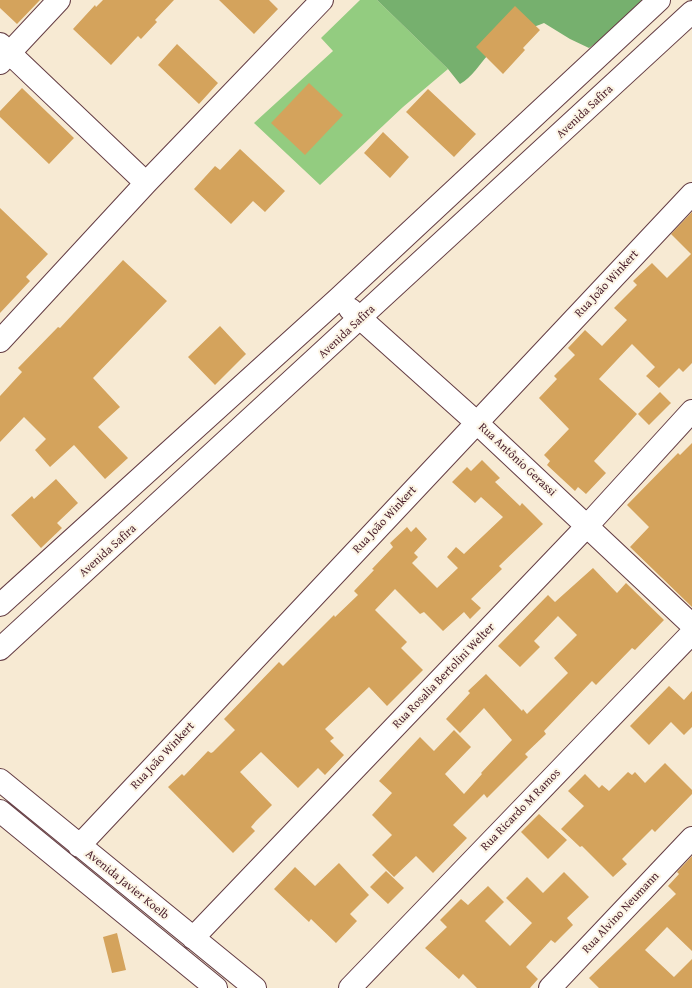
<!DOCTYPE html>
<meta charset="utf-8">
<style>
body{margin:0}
canvas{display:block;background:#f7ead3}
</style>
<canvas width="692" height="988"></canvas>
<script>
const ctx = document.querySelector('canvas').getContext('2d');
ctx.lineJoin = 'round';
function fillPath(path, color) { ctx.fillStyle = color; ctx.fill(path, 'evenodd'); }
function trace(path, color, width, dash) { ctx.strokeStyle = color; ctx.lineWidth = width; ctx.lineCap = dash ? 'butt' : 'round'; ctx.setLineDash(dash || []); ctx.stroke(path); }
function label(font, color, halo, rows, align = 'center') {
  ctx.font = font + ' "Gentium Book Plus",serif'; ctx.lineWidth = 4; ctx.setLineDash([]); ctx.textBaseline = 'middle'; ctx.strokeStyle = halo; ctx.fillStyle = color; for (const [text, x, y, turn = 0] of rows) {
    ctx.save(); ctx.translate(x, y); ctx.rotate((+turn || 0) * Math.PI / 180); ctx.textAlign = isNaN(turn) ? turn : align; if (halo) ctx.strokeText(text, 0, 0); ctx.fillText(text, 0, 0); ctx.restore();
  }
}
fillPath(new Path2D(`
 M360,0H377L448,69L403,107L320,185L254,123L333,51L321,38Z`), '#93cc80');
fillPath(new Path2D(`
 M377,0H649L615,30L589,48L570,39L544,23C520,32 507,37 488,55C479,65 472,77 460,84L448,69Z`), '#76b06e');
fillPath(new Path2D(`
 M0,0H40L17,24L0,8Z
 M103,0H174L155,20L157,22L141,39L138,36L111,65L73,29L95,5L96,7Z
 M219,0H269L278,9L254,34Z
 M515,6L540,30L523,48L525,50L503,74L476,47Z
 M177,44L218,83L199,104L158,65Z
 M309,83L343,115L305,155L271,123Z
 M22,88L74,138L49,164L0,117V111Z
 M428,89L476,134L454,157L406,112Z
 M383,132L409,157L390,178L364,153Z
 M240,149L285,191L265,212L253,201L231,224L194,189L215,166L220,170Z
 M0,208L48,254L26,277L30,281L0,313Z
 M692,212V363L683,372L679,368L659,388L646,376L655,367L632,344L599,379L637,414L594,461L606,473L586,494L578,487L575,491L547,465L550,461L544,455L569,429L539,398L557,379L554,376L575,355L568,348L585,330L602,346L627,320L614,308L637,285L633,281L652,263L667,278L691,254L671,234Z
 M123,260L167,301L93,378L120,407L98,427L128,458L105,479L74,445L50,467L35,450L46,439L24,417L0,442V396L22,372L18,368L58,327L60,328Z
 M220,326L246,354L215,385L188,357Z
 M660,392L671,403L649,425L638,414Z
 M692,443V607L630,547L649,527L627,505L678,453L680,455Z
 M482,460L500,478L495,482L520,506L522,503L543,524L499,566L502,569L471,599L481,608L470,619L464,612L443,631L424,612L420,614L395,589L375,610L407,642L401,648L423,670L387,706L369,687L325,729L334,738L330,741L344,755L325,775L318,768L298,788L261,752L240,772L272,805L256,821L251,827L255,831L233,853L168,787L182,774L184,776L208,751L211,753L213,752L235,730L224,719L279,662L283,666L334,615L335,617L358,595L354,591L374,570L372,569L393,547L390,543L407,527L411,532L416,527L427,539L414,553L418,557L412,563L437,588L458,568L447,557L456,547L464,554L503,517L481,497L475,503L452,482L467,467L471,471Z
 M56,479L78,503L57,523L62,528L41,548L11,515L32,496L34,499Z
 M593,568L617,593L626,583L664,620L635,650L632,648L596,685L592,681L544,731L546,734L525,754L528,757L487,798L484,794L453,825L467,838L433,873L416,856L394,877L372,855L392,835L372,815L392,793L379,781L420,737L434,751L454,730L471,747L445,774L464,794L482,774L481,773L512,740L484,708L460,733L446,719L470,693L468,691L486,674L522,711L523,709L527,714L568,673L554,658L577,635L558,616L534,641L540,647L520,667L498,646L548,595L555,602Z
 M669,686L684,700L692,691V727L684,735L671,722L649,745L630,726Z
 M665,763L692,790V794L655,832L652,829L622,859L627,864L613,877L582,846L580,847L561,829L584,806L568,791L585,774L599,788L602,785L609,791L628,772L632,775L635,772L645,783Z
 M539,814L567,840L548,859L521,832Z
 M692,856V951L667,927L645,950L674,977L692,959V988H599L589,978L676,894L668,886L679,874L677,872Z
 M339,863L369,895L350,914L357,921L336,943L311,919L309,922L274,889L295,867L315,886Z
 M386,871L404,888L388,904L370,887Z
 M564,872L589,897L567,918L573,925L555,943L551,940L526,967L538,979L530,988H477L463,974L459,979L425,948L447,927L440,920L461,899L468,905L488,886L504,902L485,921L510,946L532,923L506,898L527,877L543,893Z
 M117,933L126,970L112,973L103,937Z`), '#d4a35c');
const minor = new Path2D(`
 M0,44L146,183
 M0,63L59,0
 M350,309L476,422L692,625
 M0,341L146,183L322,0
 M0,605L338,299L659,0
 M0,649L692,12
 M0,780L255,988
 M0,811L216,988
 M79,846L692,194
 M193,938L587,526L692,411
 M350,988L692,633
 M550,988L692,838`);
trace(minor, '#643d44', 24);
trace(minor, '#fff', 22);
label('12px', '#4a1f2b', '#fcf5e5', [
 ["Avenida Safira",585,112,-43],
 ["Rua João Winkert",607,284,-47],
 ["Avenida Safira",347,332,-43],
 ["Rua Antônio Gerassi",517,460,43],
 ["Rua João Winkert",385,520,-47],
 ["Avenida Safira",108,551,-42],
 ["Rua Rosalia Bertolini Welter",444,676,-46],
 ["Rua João Winkert",163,756,-47],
 ["Rua Ricardo M Ramos",521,810,-46],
 ["Avenida Javier Koelb",127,885,39],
 ["Rua Alvino Neumann",621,913,-47]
]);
</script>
